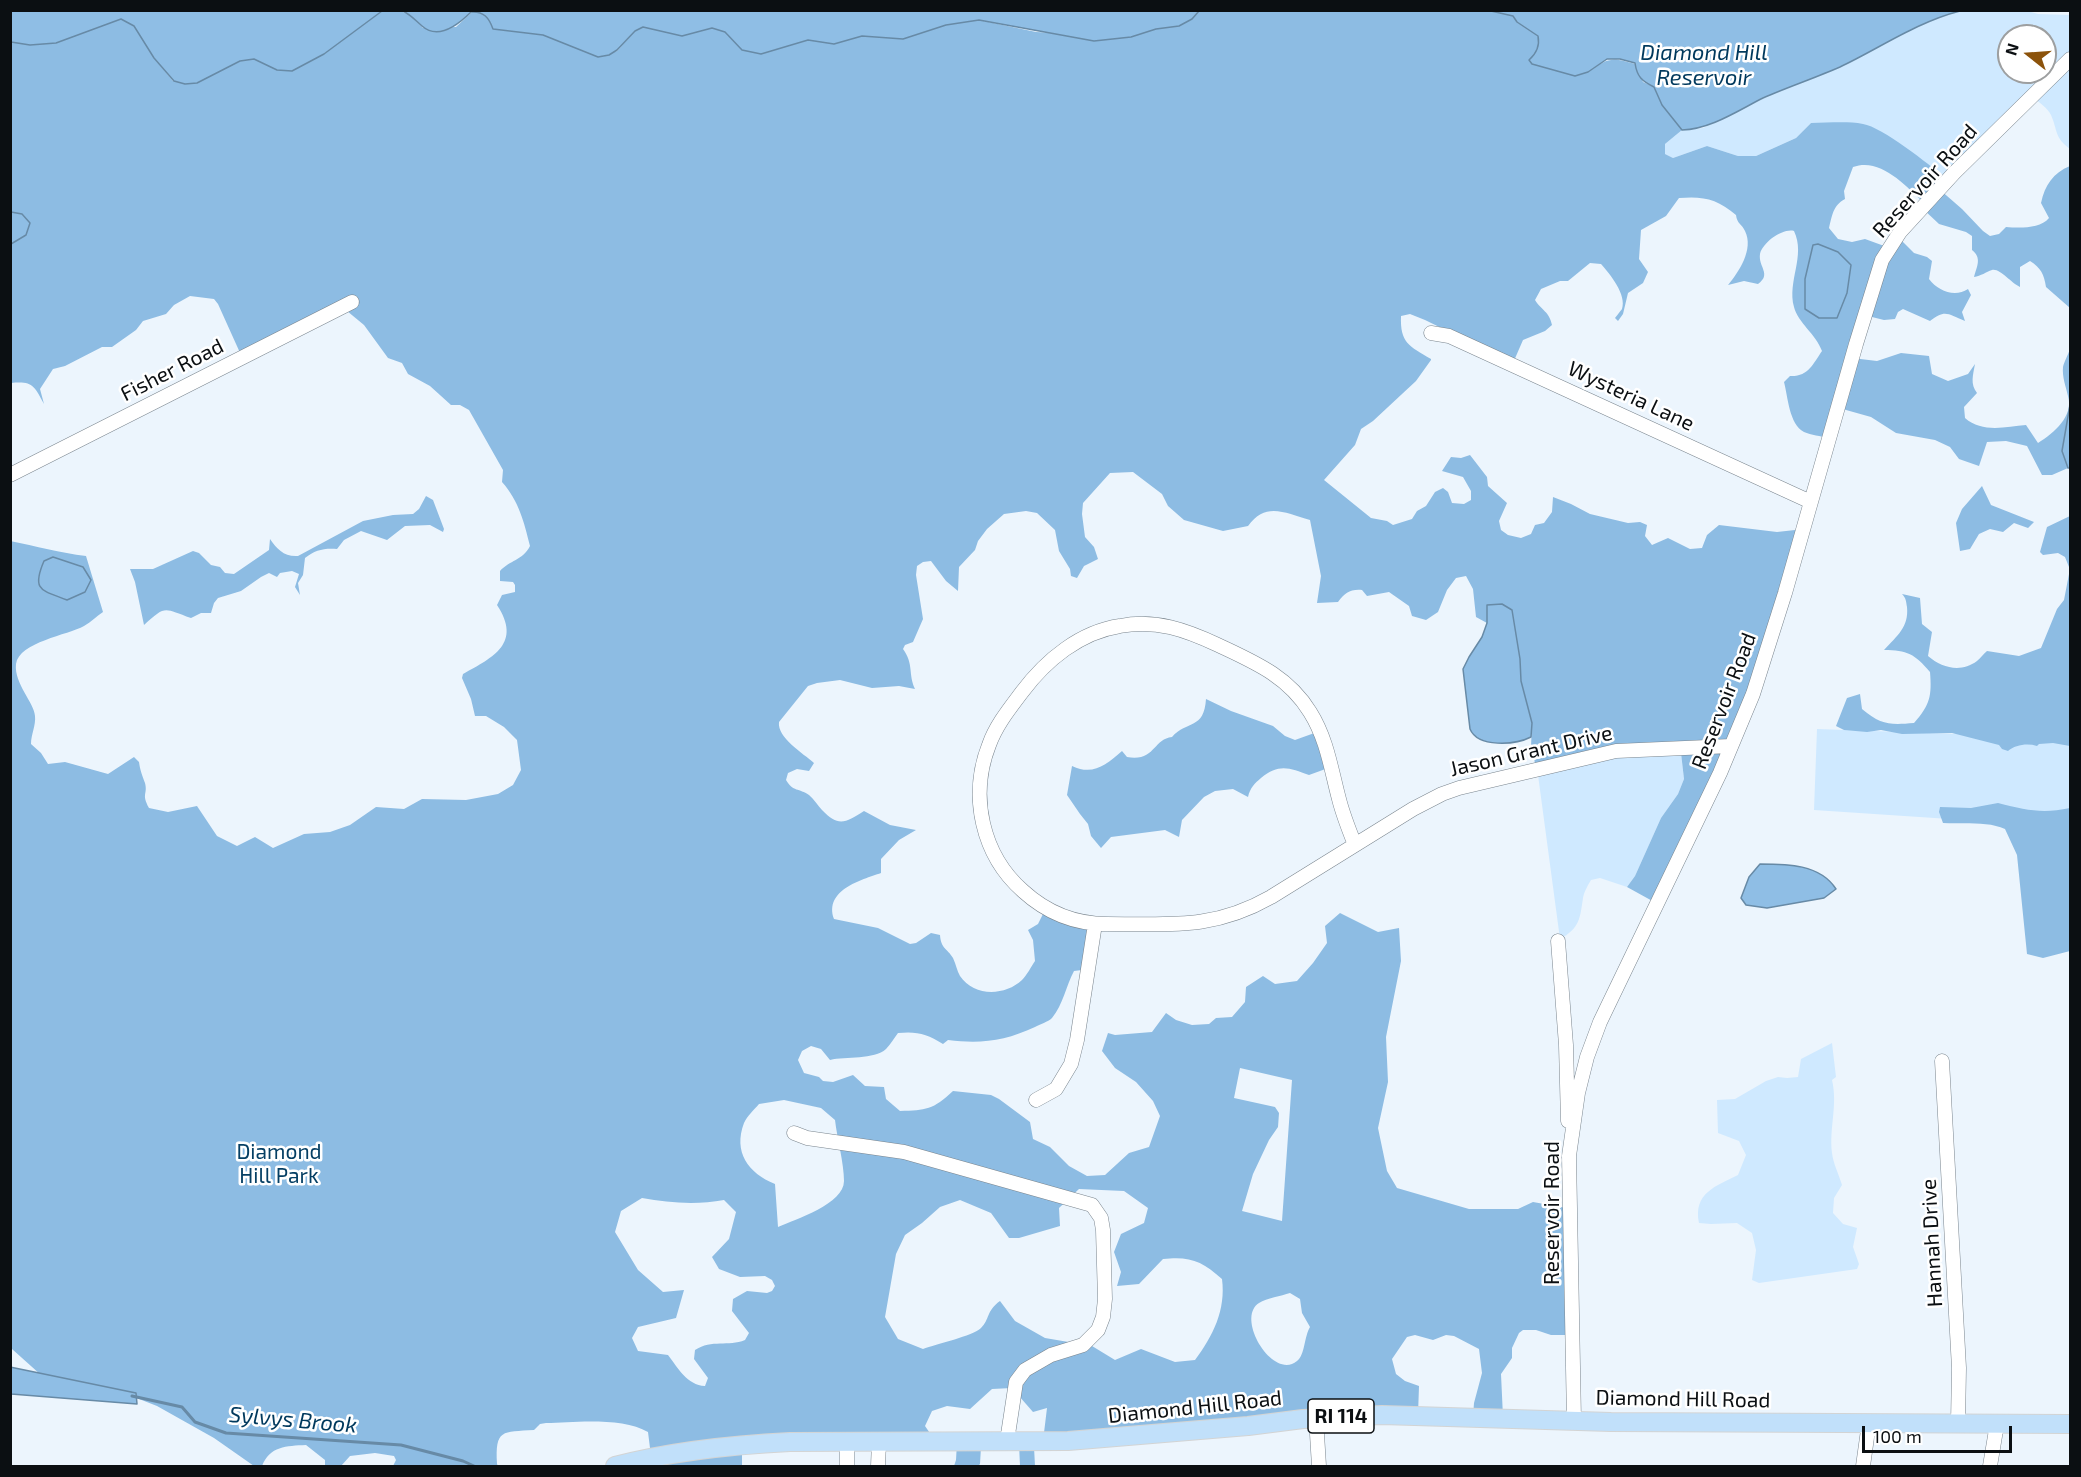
<!DOCTYPE html>
<style>
body{margin:0}
#map{position:relative;width:2081px;height:1477px;overflow:hidden;background:#ecf5fd;font-family:"Exo 2",sans-serif}
canvas{display:block}
.frame{position:absolute;inset:0;border:12px solid #0b0f12;pointer-events:none}
.north{position:absolute;left:1997px;top:24px;width:60px;height:60px;box-sizing:border-box;background:#fff;border:2px solid #9d9fa0;border-radius:50%;rotate:287deg;font-size:16px;font-weight:700;line-height:24px;text-align:center;color:#0b0f12}
.north::after{content:'';display:block;margin:auto;width:21px;height:27px;background:#8c530b;clip-path:polygon(50% 0,100% 100%,50% 72%,0 100%)}
.scale{position:absolute;left:1862px;top:1426px;width:150px;height:27px;box-sizing:border-box;border:3px solid #0b0f12;border-top:0;padding-left:8px;font-size:18px;line-height:21px;white-space:nowrap;color:#0b0f12;-webkit-text-stroke:4px #fff;paint-order:stroke}
</style>
<div id="map">
<canvas width="2081" height="1477"></canvas>
<div class="frame"></div>
<div class="north">N</div>
<div class="scale">100 m</div>
</div>
<script>
const ctx = document.querySelector('canvas').getContext('2d');
ctx.lineJoin = 'round';
function fillPath(path, color) { ctx.fillStyle = color; ctx.fill(path, 'evenodd'); }
function trace(path, color, width, dash) { ctx.strokeStyle = color; ctx.lineWidth = width; ctx.lineCap = dash ? 'butt' : 'round'; ctx.setLineDash(dash || []); ctx.stroke(path); }
function label(font, color, halo, rows, align = 'center') {
  ctx.font = font + ' "Exo 2",sans-serif'; ctx.lineWidth = 5; ctx.setLineDash([]); ctx.textBaseline = 'middle'; ctx.strokeStyle = halo; ctx.fillStyle = color; for (const [text, x, y, turn = 0] of rows) {
    ctx.save(); ctx.translate(x, y); ctx.rotate((+turn || 0) * Math.PI / 180); ctx.textAlign = isNaN(turn) ? turn : align; if (halo) ctx.strokeText(text, 0, 0); ctx.fillText(text, 0, 0); ctx.restore();
  }
}
fillPath(new Path2D(`
 M2024,10L2038,14L2070,15V149C2054,137 2058,131 2051,115C2048,108 2038,102 2033,97L1945,178L1898,143L1811,123L1796,138L1756,156H1738L1707,146L1673,158L1665,154V144L1682,130L1703,128L1766,97L1839,67L1915,28L1946,14L1960,11ZM2009,36H2045V72H2009Z
 M1817,729L2070,738V827L1814,810Z
 M1681,753L1684,779L1678,794L1661,818L1635,876L1627,887L1600,878L1591,880C1588,885 1584,892 1583,898C1580,918 1580,928 1560,939L1538,775L1593,755Z
 M1832,1043L1836,1077L1832,1080C1838,1106 1829,1127 1832,1153C1833,1163 1839,1175 1842,1185L1834,1198L1833,1213L1843,1224L1857,1228L1853,1247L1859,1264L1857,1269L1759,1283L1752,1280L1756,1250L1752,1233L1737,1223L1711,1224L1699,1223C1693,1193 1716,1186 1738,1175L1746,1155L1739,1141L1718,1133L1717,1100L1735,1099L1766,1081L1778,1077L1787,1078L1798,1077L1801,1059Z`), '#cfe9ff');
fillPath(new Path2D(`
 M382,11C403,11 409,10 423,28L456,27L472,12C484,11 489,18 493,29L543,35L598,57L617,51L635,31L643,27L682,36L712,28L725,32L742,50L761,54L808,40L834,44L862,36L903,39L946,25L979,20L1036,32L1131,37L1156,29L1179,26L1191,19L1199,11H1491L1513,16L1517,22L1539,36L1540,45L1535,56L1588,72C1608,58 1611,57 1635,64L1643,82L1654,87L1662,105L1682,130L1665,144V154L1673,158L1707,146L1738,156H1756L1796,138L1811,123C1828,123 1847,121 1863,124C1882,127 1929,164 1945,178L1939,189L1962,209L1983,231L1990,236L1999,234L2006,227C2019,228 2040,229 2049,218L2041,203C2045,185 2053,173 2070,166V308L2046,287C2044,274 2041,268 2030,261L2020,267V287C2011,283 2000,268 1992,270C1986,272 1981,276 1974,277C1977,266 1982,258 1972,250V236L1966,232L1939,224L1922,208L1923,202C1905,185 1880,157 1853,167L1844,191L1845,199C1833,205 1832,216 1829,228L1838,239L1852,242L1865,239L1887,247L1898,237L1914,253L1927,257L1932,261L1929,279C1938,291 1955,298 1968,289L1971,295L1962,312L1965,321C1948,314 1945,309 1930,321L1903,309L1898,312L1895,319L1884,320L1864,315L1852,358L1877,361L1901,353L1929,356L1932,374L1948,381L1968,374L1975,364C1973,375 1970,384 1977,393L1964,407L1965,418C1982,433 2005,427 2026,425L2038,443C2054,433 2074,416 2068,396C2066,387 2062,377 2063,367C2064,362 2068,355 2070,349V405L2062,451L2068,468L2052,475H2042L2027,446L2006,441L1987,442L1979,466L1959,459L1950,447L1935,440L1896,433L1871,417L1839,408L1828,438C1821,436 1811,435 1804,432C1789,424 1788,397 1784,382L1790,376C1808,377 1813,364 1822,351C1816,334 1798,323 1794,307C1787,281 1806,256 1794,231C1783,228 1763,242 1760,254C1758,267 1772,274 1758,284L1744,281L1728,285C1739,272 1754,249 1745,231C1742,224 1737,224 1736,215C1717,199 1704,196 1679,198L1666,216L1641,230L1639,259L1648,272L1643,283L1628,293L1623,314L1618,321L1615,318C1616,317 1621,310 1622,309C1627,295 1610,274 1601,264L1590,263L1568,281H1560L1541,289L1535,300C1542,311 1549,311 1552,325L1545,331L1523,340L1513,363L1425,320L1410,314L1401,316C1400,343 1409,346 1431,359V360L1416,381L1373,421L1361,429L1355,445L1324,480L1371,518L1387,521L1393,525L1412,519L1417,511L1426,506L1435,492L1443,488L1448,492L1452,503L1464,504L1471,500V491L1463,477L1442,471L1451,457L1461,458L1470,455L1487,477L1488,486L1507,503L1499,521L1501,530L1508,535L1521,538L1531,534L1535,525L1544,523L1552,512L1553,497L1571,504L1590,514L1628,523L1640,522L1647,525L1645,536L1652,545L1668,538L1690,549L1702,548L1707,535L1719,525L1777,532L1804,529L1740,727L1656,903L1627,887L1635,876L1661,818L1678,794L1684,779L1681,753L1615,751L1537,771L1531,747L1532,723L1521,681L1520,659L1511,610L1487,605V623L1476,617L1473,589L1466,576L1456,578L1447,590L1438,612L1426,620L1412,616L1409,606L1389,592L1367,596L1362,590C1350,589 1345,593 1338,602L1317,603L1321,576L1310,520C1285,513 1266,501 1248,526L1223,531L1184,520L1168,506L1162,494L1133,472L1110,473L1083,503L1082,514L1085,537L1094,547L1098,559L1084,566L1077,578L1071,576L1070,569L1059,551L1055,530L1037,513L1026,511L1004,514L987,529L978,541L975,550L959,567L958,591L946,581L931,561L923,562L917,566L916,575L923,619L913,642L905,645L903,649C914,664 908,674 915,689L899,686L872,688L840,680L817,683L808,686L779,722C777,738 803,753 814,763L809,771L797,769L788,773L786,780C793,792 799,788 809,795C814,799 818,806 822,810C839,828 846,822 864,811L890,825L916,830L899,840L881,859V873C861,880 824,890 834,919L878,928L910,944L916,943L931,933L940,935C941,949 947,948 953,958C956,964 957,971 960,976C974,997 1005,996 1022,980C1027,975 1031,967 1035,961L1033,940L1028,930L1038,924L1046,908L1097,926L1090,969L1074,971C1066,986 1063,1005 1052,1018C1048,1022 1040,1024 1035,1027C1005,1041 981,1044 948,1040L943,1044C927,1034 917,1031 898,1033C894,1038 891,1044 886,1049C874,1060 846,1056 830,1060L821,1049L811,1046L802,1051L798,1060L804,1073L819,1077L823,1081L833,1082L853,1075L865,1086L884,1087L886,1099L900,1111C926,1110 933,1110 953,1091L991,1095L999,1099L1030,1122L1033,1139L1050,1147L1069,1166L1087,1176L1105,1175L1129,1153L1149,1147L1160,1116L1153,1101L1136,1082L1115,1068L1102,1051L1108,1033L1115,1035L1152,1032L1166,1013L1176,1020L1192,1025L1209,1024L1216,1018L1232,1017L1245,1002L1246,987L1263,976L1275,984L1297,981L1313,963L1327,943L1325,926L1340,913L1378,932L1399,928L1401,961L1386,1037L1388,1082L1378,1128L1387,1171L1397,1188L1469,1209H1518L1533,1202L1572,1209L1573,1335H1551L1536,1330H1523L1519,1333L1512,1348V1358L1501,1374L1503,1417L1473,1416L1474,1403L1482,1373L1479,1349L1454,1336L1446,1335L1433,1340L1415,1335L1407,1337L1392,1359L1396,1374L1405,1381L1419,1386L1418,1415L1391,1416L1371,1404L1361,1415L1295,1419L1286,1411L1278,1421L1043,1441L1047,1408L1033,1412L1012,1388L992,1389L970,1409L947,1406L932,1411L925,1426L936,1442L742,1447V1466H616L651,1456L648,1432C623,1417 575,1422 546,1423L540,1424L534,1430C502,1432 495,1429 497,1464L498,1466H393L396,1460L394,1456L375,1453L350,1456L341,1466H325V1460L306,1445C286,1446 270,1446 262,1466H254L214,1438L157,1406L134,1397L41,1375L12,1349L11,1347L10,541C36,546 60,553 86,556L103,612C97,616 91,622 84,626C68,635 19,642 16,664C14,684 34,702 35,716C36,725 31,735 31,744L41,753L48,764L65,762L108,774L134,757L139,762C140,770 142,775 145,783C148,795 141,793 149,808L168,812L197,806L217,836L237,846L255,837L273,848L304,834L330,832L350,825L376,807L404,809L422,799L466,800L498,794L513,785L521,770L517,740L504,727L486,716H475L471,699L462,678L463,674C494,657 522,643 497,605L502,595L515,592V585L513,582L500,581V571C510,560 522,561 530,546C524,522 519,501 502,482L503,470L469,410L460,405H451L430,386L408,374L402,363L388,358L364,325L341,306L241,355L218,304L214,299L190,296L174,305L166,314L143,321L136,330L112,347H102L65,366L53,369L40,389L44,404C34,385 32,381 11,383V244L26,235L22,214L11,212V42L30,45L56,43L121,19L134,26L154,58L173,81L197,83L240,61L254,59L277,70L292,71L324,54ZM1240,1068L1292,1080L1282,1221L1242,1211L1253,1174L1269,1140L1278,1127L1279,1113L1275,1107L1234,1098ZM784,1100L821,1108L835,1120C837,1138 844,1163 844,1181C844,1204 796,1219 778,1227L775,1184C748,1173 733,1152 744,1123C747,1116 755,1109 759,1104ZM1079,1189L1124,1191L1148,1208L1144,1223L1121,1234L1114,1252L1121,1272L1117,1286L1139,1284L1163,1259C1190,1256 1202,1261 1222,1279C1226,1310 1213,1336 1195,1360L1175,1362L1141,1349L1115,1360L1092,1346L1045,1338L1015,1321L1000,1301C986,1311 990,1319 981,1328C973,1336 936,1344 923,1349L898,1339L885,1317L896,1254L905,1235L922,1223L940,1207L960,1200L991,1213L1009,1238H1019L1060,1226L1059,1208ZM642,1198C669,1203 697,1205 724,1200L736,1212L729,1239L712,1257L719,1269L740,1277L765,1276L772,1280L775,1286L772,1291L767,1293L747,1291L733,1299L732,1311L749,1333L745,1340C728,1347 712,1339 695,1350L694,1359L708,1378L705,1386C687,1385 678,1368 668,1355L638,1351L632,1338L638,1327L676,1318L684,1290L663,1292L638,1270L615,1232L621,1211ZM1290,1293L1300,1299L1302,1313L1310,1327C1304,1337 1305,1355 1297,1361C1273,1381 1235,1318 1259,1303C1267,1298 1281,1296 1290,1293Z
 M1982,486L1991,505L2034,522L2028,528L2014,523L2003,532L1990,529L1979,534L1970,549L1960,551L1956,523L1962,509Z
 M426,496L433,500L444,529L443,532L430,525L405,526L387,540L361,531L344,540L337,549C324,548 315,550 305,558L303,575L298,583L300,595L295,587L299,574L292,571L280,573L277,577L269,573L261,577L241,591L218,598L214,603L211,613H201L191,618C163,608 166,605 144,625L135,582L130,569H153L193,551L199,553L211,565L220,567L225,573L234,574L269,550L270,539C277,549 284,557 298,556L363,521L393,515L413,514L419,509Z
 M2070,516V746L2053,743L2039,744L2037,746C2027,743 2015,745 2008,751L2002,749L1999,745L1952,733L1902,734L1881,730L1867,732L1844,730L1836,726L1847,698L1860,694L1862,709C1881,725 1890,725 1914,723C1930,705 1932,696 1930,672C1915,654 1907,650 1884,650C1897,636 1909,627 1907,607C1906,601 1906,598 1902,594L1920,598L1922,624L1932,632L1928,656C1942,668 1961,673 1977,661C1981,658 1983,654 1987,651L2019,656L2041,648L2057,609L2064,600L2069,574V567L2065,557L2058,553L2043,555L2040,552L2047,527Z
 M1206,699L1231,711L1273,726L1285,736L1295,740L1320,731L1331,767L1309,775C1290,768 1279,763 1261,778C1255,783 1250,788 1248,797L1233,789L1215,791L1204,797L1182,820L1179,837L1165,830L1111,837L1101,848L1091,836L1088,824L1080,814L1067,795L1072,766C1093,776 1106,765 1122,751L1127,757C1155,762 1153,739 1172,737C1187,720 1204,730 1206,699Z
 M1998,803C2026,810 2042,814 2070,808V951L2043,958L2027,954L2017,855L2005,829C1988,821 1963,824 1943,823L1939,812L1940,807L1971,808Z
 M957,1442L981,1447L980,1464L978,1466H954L956,1460Z
 M1019,1444L1034,1447L1035,1466H1020Z`), '#8dbce3');
const water = new Path2D(`
 M11,10H382V11L324,54L292,71L277,70L254,59L240,61L197,83L185,84L174,81L154,58L134,26L121,19L56,43L30,45L11,42Z
 M403,11H1199L1192,19L1179,26L1156,29L1131,37L1094,41L979,20L946,25L903,39L862,36L834,44L808,40L761,54L742,50L725,32L712,28L682,36L643,27L635,31L617,50L609,55L598,57L543,35L493,29C489,18 484,11 471,12C459,24 439,41 422,26C415,20 411,15 403,11Z
 M1491,11H1960C1917,22 1880,48 1840,67C1815,78 1788,87 1763,98C1737,111 1711,129 1682,130L1662,105L1654,87C1642,81 1637,77 1635,63L1620,59H1607L1588,72L1575,76L1532,64L1529,60C1537,53 1540,46 1538,36L1517,22L1513,16Z
 M11,212L22,214L30,223L26,235L11,244Z
 M1818,244L1838,252L1851,265L1847,293L1837,318H1819L1805,309V279L1813,245Z
 M2070,405V468H2068L2062,451Z
 M53,557L83,567L91,580L85,592L67,600C42,590 31,591 44,561Z
 M1502,604L1512,610L1520,659L1521,681L1532,723L1531,737C1515,745 1478,748 1470,729L1463,669L1469,657L1482,637L1487,623V605Z
 M1760,864C1787,864 1820,864 1836,889L1824,898L1767,908L1746,905L1741,898L1749,877Z
 M10,1367L136,1393L137,1404L11,1394Z`);
fillPath(water, '#8fbee5');
trace(water, '#678aa6', 1.5);
trace(new Path2D(`
 M132,1396L182,1407L195,1422L226,1433L401,1445L463,1461L474,1466`), '#678aa6', 3);
const minor = new Path2D(`
 M1431,333L1449,336L1811,502
 M10,475L352,302
 M1355,845C1349,830 1343,815 1339,799C1331,769 1327,739 1310,712C1288,676 1254,662 1218,645C1186,630 1156,619 1120,626C1080,632 1046,660 1022,692C1010,708 996,725 989,745C969,796 982,855 1023,891C1046,912 1075,924 1107,924C1170,924 1213,930 1271,897L1413,809L1442,794L1459,788L1616,751L1731,746
 M1558,941L1566,1045L1568,1121
 M1942,1061L1959,1368L1958,1423
 M1036,1100L1056,1089L1071,1064L1077,1040L1095,924
 M794,1133L807,1138L904,1152L1092,1205L1101,1218L1103,1230L1105,1299L1103,1317L1098,1330L1083,1345L1051,1355L1025,1370L1016,1382L1007,1441
 M1316,1418L1319,1466
 M1574,1420L1569,1156L1578,1093L1587,1057L1600,1022L1720,773L1753,694L1785,593L1856,344L1882,260L1900,232L1954,173L2070,59
 M847,1443V1466
 M878,1466L879,1442
 M1863,1466L1869,1423
 M1990,1466L1997,1424`);
const major = new Path2D(`
 M615,1466C673,1451 730,1445 790,1442L1068,1441L1248,1426L1303,1419L1382,1415L1611,1422L2070,1424`);
trace(minor, '#7a858e', 15);
trace(major, '#d3d4d4', 20);
trace(minor, '#fff', 14);
trace(major, '#c1e0fa', 18);
for (const [x, y, w] of [
 [1341,1416,66]
]) { const box = new Path2D(); box.roundRect(x - w / 2, y - 17, w, 34, 4.5); ctx.fillStyle = '#fff'; ctx.fill(box); trace(box, '#0b0f12', 1.5); }
label('bold 20px', '#0b0f12', null, [
 ["RI 114",1341,1416]
]);
label('21px', '#0b0f12', '#fff', [
 ["Reservoir Road",1925,181,-48],
 ["Fisher Road",172,370,-27],
 ["Wysteria Lane",1631,396,25],
 ["Reservoir Road",1724,701,-69],
 ["Jason Grant Drive",1531,751,-13],
 ["Reservoir Road",1552,1213,-90],
 ["Hannah Drive",1932,1243,-93],
 ["Diamond Hill Road",1683,1399,1],
 ["Diamond Hill Road",1195,1407,-6]
]);
label('21px', '#053f64', '#fff', [
 ["Diamond",279,1152],
 ["Hill Park",279,1176]
]);
label('italic 22px', '#00395d', '#fff', [
 ["Diamond Hill",1704,53],
 ["Reservoir",1704,78],
 ["Sylvys Brook",293,1420,5]
]);
</script>
